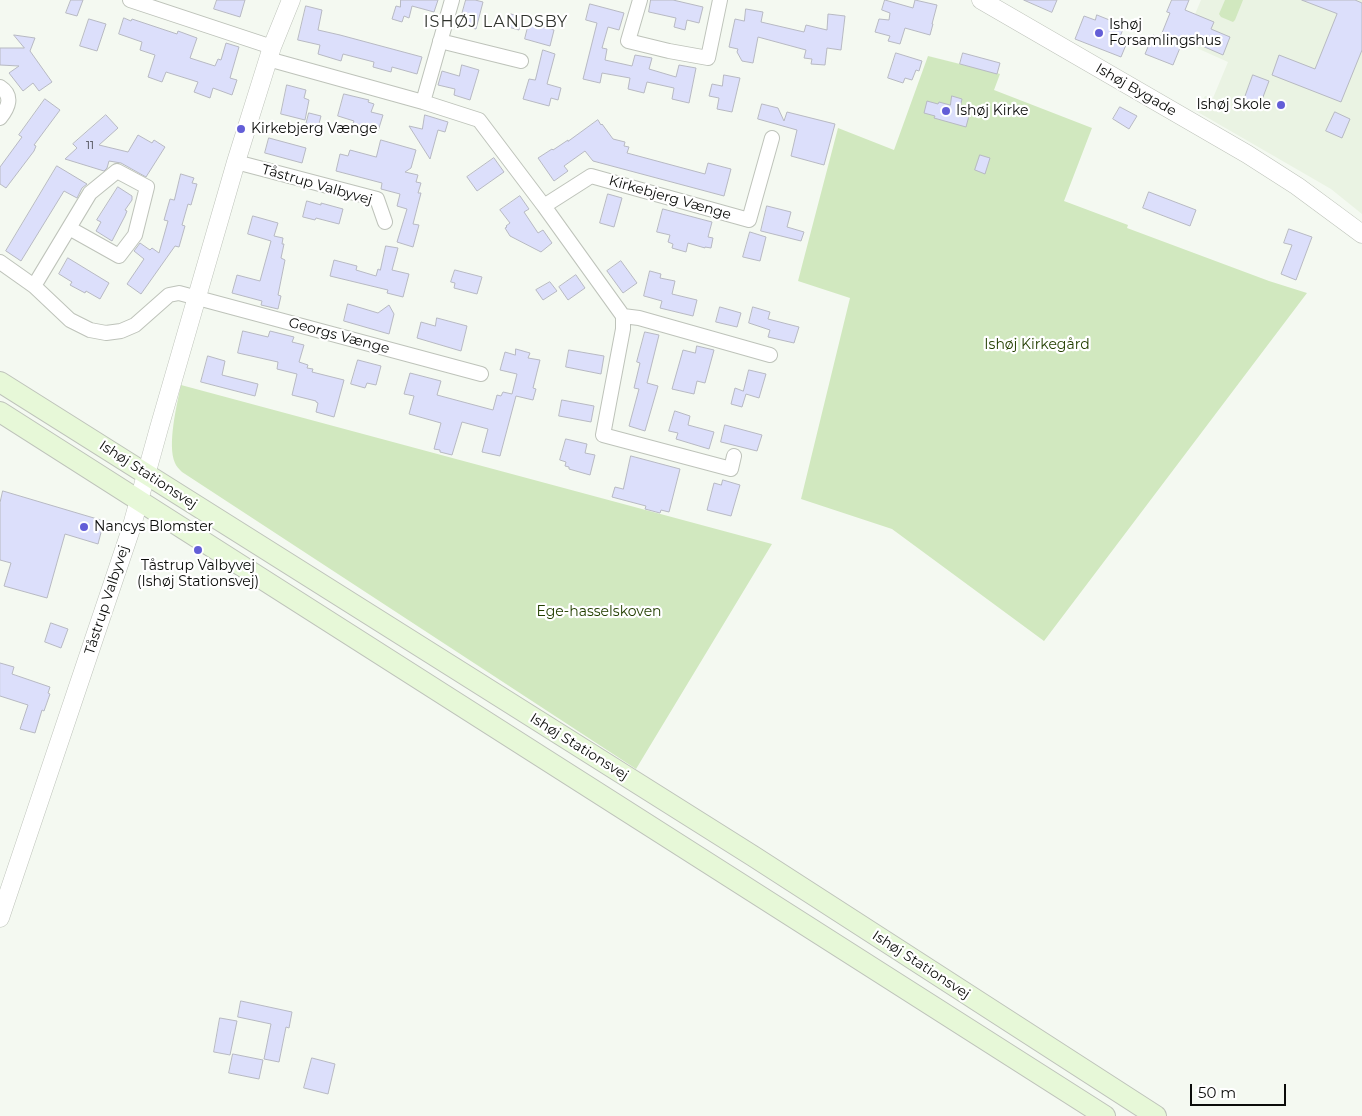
<!DOCTYPE html>
<meta charset="utf-8">
<style>
body{margin:0}
#map{position:relative;width:1362px;height:1116px;overflow:hidden;background:#f4f9f1;font-family:Montserrat,sans-serif}
canvas{display:block}
.scale{position:absolute;left:1190px;top:1084px;width:96px;height:22px;box-sizing:border-box;border:2px solid #0b0c0a;border-top:0;padding-left:6px;font-size:15px;line-height:18px;white-space:nowrap;color:#0b0c0a;-webkit-text-stroke:4px #fff;paint-order:stroke}
</style>
<div id="map">
<canvas width="1362" height="1116"></canvas>
<div class="scale">50 m</div>
</div>
<script>
const ctx = document.querySelector('canvas').getContext('2d');
ctx.lineJoin = 'round';
function fillPath(path, color) { ctx.fillStyle = color; ctx.fill(path, 'evenodd'); }
function trace(path, color, width, dash) { ctx.strokeStyle = color; ctx.lineWidth = width; ctx.lineCap = dash ? 'butt' : 'round'; ctx.setLineDash(dash || []); ctx.stroke(path); }
function label(font, color, halo, rows, align = 'center') {
  ctx.font = font + ' Montserrat,sans-serif'; ctx.lineWidth = 4.5; ctx.setLineDash([]); ctx.textBaseline = 'middle'; ctx.strokeStyle = halo; ctx.fillStyle = color; for (const [text, x, y, turn = 0] of rows) {
    ctx.save(); ctx.translate(x, y); ctx.rotate((+turn || 0) * Math.PI / 180); ctx.textAlign = isNaN(turn) ? turn : align; if (halo) ctx.strokeText(text, 0, 0); ctx.fillText(text, 0, 0); ctx.restore();
  }
}
fillPath(new Path2D(`
 M1201,0H1362V214L1331,189L1196,111L1205,96L1213,98L1228,62L1199,49L1185,38Z`), '#eaf3e3');
fillPath(new Path2D(`
 M1225,0H1243L1235,20L1233,22L1221,17L1219,14Z
 M928,56L1000,74L994,90L1092,128L1064,201L1128,225L1127,228L1269,281L1307,293L1044,641L892,529L801,499L850,298L798,281L838,128L894,150Z
 M181,385L772,544L636,769L182,472C179,469 176,466 175,463C167,445 177,404 181,385Z`), '#d1e8bf');
const building = new Path2D(`
 M71,0H83L77,16L66,13Z
 M217,0H245L240,17L214,9Z
 M401,0H438L434,12L412,6L409,18L404,16L402,22L392,19L396,6L400,7Z
 M466,0H475L483,2L476,29L459,25Z
 M651,0H673L703,7L699,23L687,20L685,30L674,27L676,18L649,12Z
 M885,0L913,8L915,0L937,5L932,24H933L930,35L905,28L900,44L888,41L890,36L875,32L879,19L889,20L890,13L882,10Z
 M1024,0H1057L1052,12Z
 M1172,0H1189L1185,10L1214,22L1211,29L1230,37L1223,55L1184,38L1173,65L1145,54L1153,35L1160,38L1170,13L1167,12Z
 M1302,0H1355L1362,3V50L1341,102L1272,75L1279,55L1315,69L1337,14Z
 M590,4L624,13L619,30L608,27L602,48L607,49L605,60L632,66L635,55L652,58L649,69L676,77L679,65L696,68L689,103L672,99L674,88L647,82L644,93L628,89L630,78L602,73L600,83L583,79L597,23L586,20Z
 M306,6L322,10L318,30L340,35L422,57L417,74L392,67L391,72L373,67L374,62L343,54L341,61L318,54L320,45L298,40Z
 M746,9L763,12L761,22L804,32L806,25L827,30L828,14L845,16L841,50L827,48L825,65L811,64L812,59L804,58L806,50L758,37L753,63L742,61L737,52L738,49L729,47L735,19L744,21Z
 M511,14L522,17L519,30L508,27Z
 M1097,15L1112,21L1111,24L1123,29L1120,37L1128,40L1121,57L1075,39L1084,16L1095,20Z
 M124,18L131,21L132,19L177,34L178,31L197,38L190,58L215,66L218,59L221,60L226,43L239,47L230,78L237,80L232,95L213,88L210,98L194,92L198,82L166,72L162,82L148,77L155,55L140,50L142,42L119,34Z
 M89,19L106,24L97,51L80,46Z
 M529,23L554,30L550,46L525,39Z
 M14,35L35,38L30,51L52,82L39,91L33,83L23,91L9,73L19,66L0,65V48H24Z
 M543,50L555,54L547,84L561,88L558,100L551,98L549,106L523,99L529,79L535,80Z
 M896,53L922,61L919,71L916,70L912,80L905,78L903,83L888,78Z
 M963,53L1000,63L997,74L960,64Z
 M462,65L479,70L470,100L454,95L455,89L438,85L442,71L459,76Z
 M724,75L740,78L732,112L717,109L719,98L709,96L712,84L722,86Z
 M1253,75L1269,81L1260,105L1244,100Z
 M287,85L306,90L304,98L309,100L305,120L281,114Z
 M344,94L369,100L368,102L374,104L371,112L383,115L378,131L353,123L354,121L338,116Z
 M952,96L962,99L960,108L970,112L966,127L934,118L935,116L924,113L927,101L938,104L939,102L950,105Z
 M45,99L60,110L34,145L36,146L34,151L6,188L0,184V167L22,137L19,135Z
 M762,104L778,108L784,121L787,112L835,124L824,165L791,156L797,130L758,119Z
 M1120,107L1137,116L1129,129L1113,119Z
 M1335,112L1350,119L1342,138L1326,131Z
 M309,113L321,116L317,131H315V132L305,129Z
 M106,115L118,128L99,145L128,152L138,135L152,143L154,140L165,147L146,177L121,163L109,161L107,168L104,171L65,159L77,148L73,144Z
 M425,115L448,122L445,132L438,130L430,159L409,126L422,129Z
 M598,120L601,125L602,124L613,139L625,142L624,146L629,147L627,153L705,174L708,163L731,169L724,196L593,161L585,151L564,166L568,171L554,181L538,158L552,149L553,150L568,140V141Z
 M269,138L306,148L302,163L265,153Z
 M381,140L416,150L411,168L405,172L418,175L416,182L421,183L418,193H421L413,224L419,225L413,247L397,242L407,209L397,206L400,194L381,189L382,183L336,171L340,154L348,156L350,150L376,157Z
 M980,155L990,158L985,174L975,170Z
 M494,158L504,172L477,191L467,177Z
 M57,166L87,184L82,188L77,198L64,191L21,261L6,251Z
 M181,174L194,178L192,183L197,184L191,205L188,204L182,225L185,226L179,247L175,246L141,294L127,284L144,259L134,251L140,243L150,250L152,248L159,253L168,221L164,220L170,199L174,200Z
 M118,187L132,196V200L125,210L127,211L125,216L112,241L96,231L101,222L97,220Z
 M1149,192L1196,210L1190,226L1143,208Z
 M608,194L622,198L614,227L600,223Z
 M520,196L529,209L524,212L538,233L543,230L552,243L541,252L510,236L505,228L507,227L506,226L510,223L500,210Z
 M307,201L321,205V203L343,209L339,224L316,218L315,220L303,217Z
 M767,206L791,212L787,227L804,232L801,241L761,231Z
 M663,209L712,222L708,237L713,238L711,248L705,247V248L688,243L686,252L672,248L673,244L668,242L670,235L657,232Z
 M253,216L278,223L274,236L283,238L282,244H284L281,258L285,260L278,295L281,296L278,309L261,305L262,301L232,293L237,275L260,281L271,241L248,234Z
 M1289,229L1312,237L1296,280L1281,274L1292,245L1284,243Z
 M750,232L766,237L760,261L743,257Z
 M386,246L398,248L392,270L409,274L403,297L387,293L388,290L330,276L334,260L357,266L356,270L376,276L378,269L380,270Z
 M68,258L109,283L100,299L86,291L85,293L70,285L72,282L59,274Z
 M621,261L637,283L623,293L607,271Z
 M455,270L482,277L477,294L454,288L455,283L451,282Z
 M650,271L661,274L660,278L675,281L672,294L697,300L693,316L660,308L662,301L644,296Z
 M576,275L585,288L568,300L559,287Z
 M550,282L557,291L543,300L536,290Z
 M348,304L378,313L389,305L394,314L389,334L344,321Z
 M720,307L741,313L737,327L716,322Z
 M753,307L770,312L768,319L799,327L794,343L768,337L770,330L749,323Z
 M437,318L467,326L461,351L417,338L421,322L435,326Z
 M243,331L268,337L270,331L294,337L292,342L304,345L299,362L308,365L307,368L313,369L312,372L344,380L334,417L316,412L318,403L316,402V401L292,395L297,374L277,369L278,362L238,353Z
 M645,332L659,335L647,383L658,386L645,431L629,426L639,389L634,388L640,363L637,362Z
 M697,346L714,350L705,383L697,381L694,394L672,389L683,350L695,353Z
 M516,349L530,353L528,358L540,360L533,388L536,389L533,400L516,396L500,456L482,452L488,429L462,422L452,455L440,452V450L434,449L441,423L409,414L414,396L404,394L410,373L441,381L437,395L493,410L497,395L501,396L503,392L512,394L517,374L500,370L505,352L515,355Z
 M569,350L604,356L601,374L566,367Z
 M208,356L225,361L222,375L258,384L255,396L201,382Z
 M358,360L381,366L376,385L367,383L365,388L351,384Z
 M749,370L766,374L759,398L746,394L742,407L731,404L735,388L743,391Z
 M562,400L594,406L591,422L559,416Z
 M675,411L690,416L688,425L714,432L709,449L676,439L678,433L669,431Z
 M725,425L762,435L757,451L721,442Z
 M566,439L587,444L585,453L595,455L590,475L569,469V467L565,466L566,462L560,460Z
 M631,456L680,469L669,512L661,510L660,513L645,509L646,506L612,497L615,487L623,489Z
 M723,480L740,485L731,516L707,510L714,483L721,485Z
 M3,491L104,521L98,544L65,534L47,598L4,586L11,563L0,560V503Z
 M51,623L68,629L61,648L45,642Z
 M0,663L14,667L12,674L50,687L48,693L50,694L44,711L42,710L35,733L20,729L28,705L0,696Z
 M241,1001L292,1012L289,1028L286,1027L279,1062L264,1059L271,1024L238,1017Z
 M220,1018L237,1021L230,1055L214,1052Z
 M233,1054L263,1060L259,1079L229,1073Z
 M312,1058L335,1064L328,1094L304,1088Z`);
fillPath(building, '#dcdffb');
trace(building, '#b7b9c2', 1);
const minor = new Path2D(`
 M130,0L272,47
 M640,0L628,41L669,51L708,58L720,0
 M440,41L521,61
 M268,59L423,102L479,120L544,206L623,316V329L603,435L731,469L734,456
 M0,87C14,96 8,108 0,118
 M423,102L452,0
 M236,162L377,199L385,222
 M544,206L591,176L749,220L772,138
 M0,262L34,286L70,320L90,330L106,333L121,331L135,325L169,295L179,293L481,374
 M34,286L90,193L117,171L147,187L135,235L119,256L69,228
 M623,316L639,318L770,355`);
const tertiary = new Path2D(`
 M981,0L1247,154L1297,186L1362,234
 M0,918L131,529L159,428L236,162L272,47L291,0`);
const secondary = new Path2D(`
 M0,382L753,856L1156,1116
 M0,412L1105,1116`);
trace(minor, '#bec3ba', 16);
trace(tertiary, '#bec3ba', 19);
trace(secondary, '#bec3ba', 22);
trace(minor, '#fff', 14);
trace(tertiary, '#fff', 18);
trace(secondary, '#e7f8d8', 20);
for (const [x, y, r, color] of [
 [1099,33,5,"#635ed7"],
 [1281,105,5,"#635ed7"],
 [946,111,5,"#635ed7"],
 [241,129,5,"#635ed7"],
 [84,527,5,"#635ed7"],
 [198,550,5,"#635ed7"]
]) { const dot = new Path2D(); dot.arc(x, y, r, 0, 2 * Math.PI); ctx.fillStyle = color; ctx.fill(dot); trace(dot, '#fff', 2); }
label('11px', '#3f4146', null, [
 ["11",90,146]
]);
label('14px', '#0b0c0a', '#fff', [
 ["Ishøj",1109,25],
 ["Forsamlingshus",1109,41],
 ["Ishøj Skole",1271,105,"right"],
 ["Ishøj Kirke",956,111],
 ["Kirkebjerg Vænge",251,129],
 ["Nancys Blomster",94,527],
 ["Tåstrup Valbyvej",198,566,"center"],
 ["(Ishøj Stationsvej)",198,582,"center"]
], 'left');
label('14px', '#0b0c0a', '#fff', [
 ["Ishøj Bygade",1136,90,30],
 ["Tåstrup Valbyvej",317,185,16],
 ["Kirkebjerg Vænge",670,198,16],
 ["Georgs Vænge",339,336,15],
 ["Ishøj Stationsvej",148,475,33],
 ["Tåstrup Valbyvej",107,600,-72],
 ["Ishøj Stationsvej",579,747,32],
 ["Ishøj Stationsvej",921,965,33]
]);
label('14px', '#233f00', '#fff', [
 ["Ishøj Kirkegård",1037,345],
 ["Ege-hasselskoven",599,612]
]);
ctx.letterSpacing = '1px';
label('16px', '#2f322c', '#fff', [
 ["ISHØJ LANDSBY",496,22]
]);
ctx.letterSpacing = '0px';
</script>
